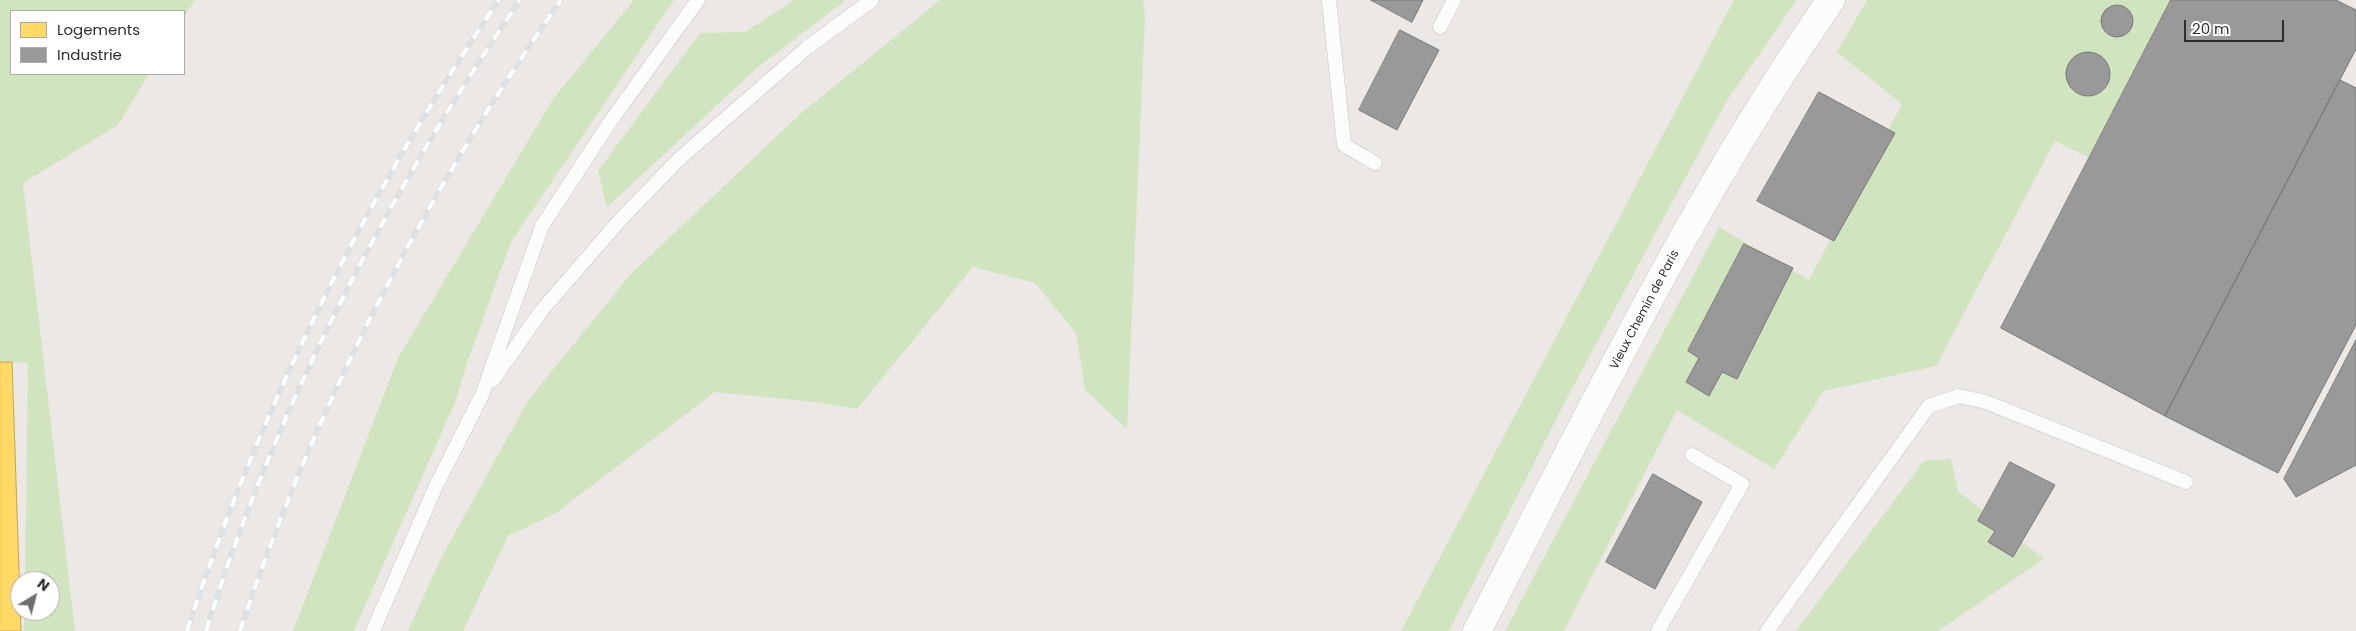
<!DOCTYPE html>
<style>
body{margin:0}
#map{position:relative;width:2356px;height:631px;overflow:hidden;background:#ebe8e5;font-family:Poppins,sans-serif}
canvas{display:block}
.legend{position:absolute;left:10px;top:10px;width:175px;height:65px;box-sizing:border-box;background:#fff;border:1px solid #ababab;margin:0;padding:6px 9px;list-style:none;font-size:15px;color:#2e2e2e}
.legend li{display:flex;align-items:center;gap:10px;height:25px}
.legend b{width:25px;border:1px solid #ababab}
.north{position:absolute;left:10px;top:571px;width:50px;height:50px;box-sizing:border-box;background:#fff;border:1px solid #ababab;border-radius:50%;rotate:37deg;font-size:14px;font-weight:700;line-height:20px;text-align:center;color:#2e2e2e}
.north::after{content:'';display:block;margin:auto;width:18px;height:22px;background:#706f6e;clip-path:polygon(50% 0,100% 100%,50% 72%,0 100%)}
.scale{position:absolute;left:2184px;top:20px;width:100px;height:22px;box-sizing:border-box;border:2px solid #2e2e2e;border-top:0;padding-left:6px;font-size:15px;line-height:18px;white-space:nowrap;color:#2e2e2e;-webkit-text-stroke:4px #fff;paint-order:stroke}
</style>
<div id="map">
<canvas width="2356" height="631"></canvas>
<ul class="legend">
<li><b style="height:14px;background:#ffd966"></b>Logements</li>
<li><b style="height:14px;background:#999"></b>Industrie</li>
</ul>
<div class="north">N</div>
<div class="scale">20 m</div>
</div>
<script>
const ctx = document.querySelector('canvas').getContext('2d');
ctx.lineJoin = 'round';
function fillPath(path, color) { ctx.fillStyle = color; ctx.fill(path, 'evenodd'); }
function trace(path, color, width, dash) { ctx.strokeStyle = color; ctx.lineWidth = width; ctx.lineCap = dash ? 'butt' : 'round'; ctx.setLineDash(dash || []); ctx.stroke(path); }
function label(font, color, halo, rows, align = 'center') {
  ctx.font = font + ' Poppins,sans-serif'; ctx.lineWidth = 5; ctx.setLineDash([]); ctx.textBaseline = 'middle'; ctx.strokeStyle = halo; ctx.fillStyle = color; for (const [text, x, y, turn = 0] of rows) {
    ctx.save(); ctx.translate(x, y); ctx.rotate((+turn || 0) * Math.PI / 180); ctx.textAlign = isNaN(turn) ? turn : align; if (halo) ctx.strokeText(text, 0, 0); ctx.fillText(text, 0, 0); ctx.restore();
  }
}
fillPath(new Path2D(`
 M0,0H195L184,17V11H11V74H149L118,125L23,183L75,631H24V611H50V581H25L28,363L0,362Z
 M634,0H674L511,242L467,363L456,400L354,631H293L398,358L553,99Z
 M794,0H846L757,68L607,207L598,171L700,33L745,32Z
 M940,0H1143L1145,17L1127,429L1085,390L1076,333L1035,283L973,267L857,409L815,402L715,392L556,513L508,536L463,631H408L441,558L529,399L631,274L799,115Z
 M1734,0H1797L1726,102L1567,398L1449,631H1401Z
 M1867,0H2175L2088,157L2055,141L1936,366L1824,391L1774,469L1677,410L1564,631H1505L1719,227L1809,280L1902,104L1837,52Z
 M1951,459L1958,491L2044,559L1938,631H1796L1924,461Z`), '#d1e4c0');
const homes = new Path2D(`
 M0,362H12L21,631H0Z`);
fillPath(homes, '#ffd966');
trace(homes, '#c0a655', 1);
const industry = new Path2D(`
 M1371,0H1423L1412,22Z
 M2171,0H2336L2356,10V49L2165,416L2001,328Z
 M2101 21a16 16 0 1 1 32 0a16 16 0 1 1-32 0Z
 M1400,30L1439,50L1397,130L1359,110Z
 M2066 74a22 22 0 1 1 44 0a22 22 0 1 1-44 0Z
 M2340,80L2356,88V325L2278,473L2165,416Z
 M1819,92L1895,133L1834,241L1757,201Z
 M1744,244L1793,268L1737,379L1722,372L1709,396L1686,382L1699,358L1688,351Z
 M2356,340V465L2296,497L2284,479Z
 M2010,462L2055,485L2013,557L1988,542L1995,531L1978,521Z
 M1653,474L1702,502L1655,589L1606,562Z`);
fillPath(industry, '#999');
trace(industry, '#797979', 1);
const lane = new Path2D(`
 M1329,0L1344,145L1375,163
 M1440,27L1454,0
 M493,380L542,310L620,220L679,159L808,47L872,0
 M373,631L435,488L482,395L542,226L610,122L698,0
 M1658,631L1742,484L1692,455
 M1767,631L1929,406L1959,396L1986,402L2186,482`);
const street = new Path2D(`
 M1477,631C1588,417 1693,198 1831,0`);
trace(lane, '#c6c5c4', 15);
trace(street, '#c6c5c4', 29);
trace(lane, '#fcfcfb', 14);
trace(street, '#fcfcfb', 28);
const rail = new Path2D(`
 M187,631C261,406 366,195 499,0
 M206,631C276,406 388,194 520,0
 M240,631C315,406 425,194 561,0`);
trace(rail, '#dfe0e1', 5.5);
trace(rail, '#fff', 4, [11]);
label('12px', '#2e2e2e', '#fff', [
 ["Vieux Chemin de Paris",1645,310,-62]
]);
</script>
